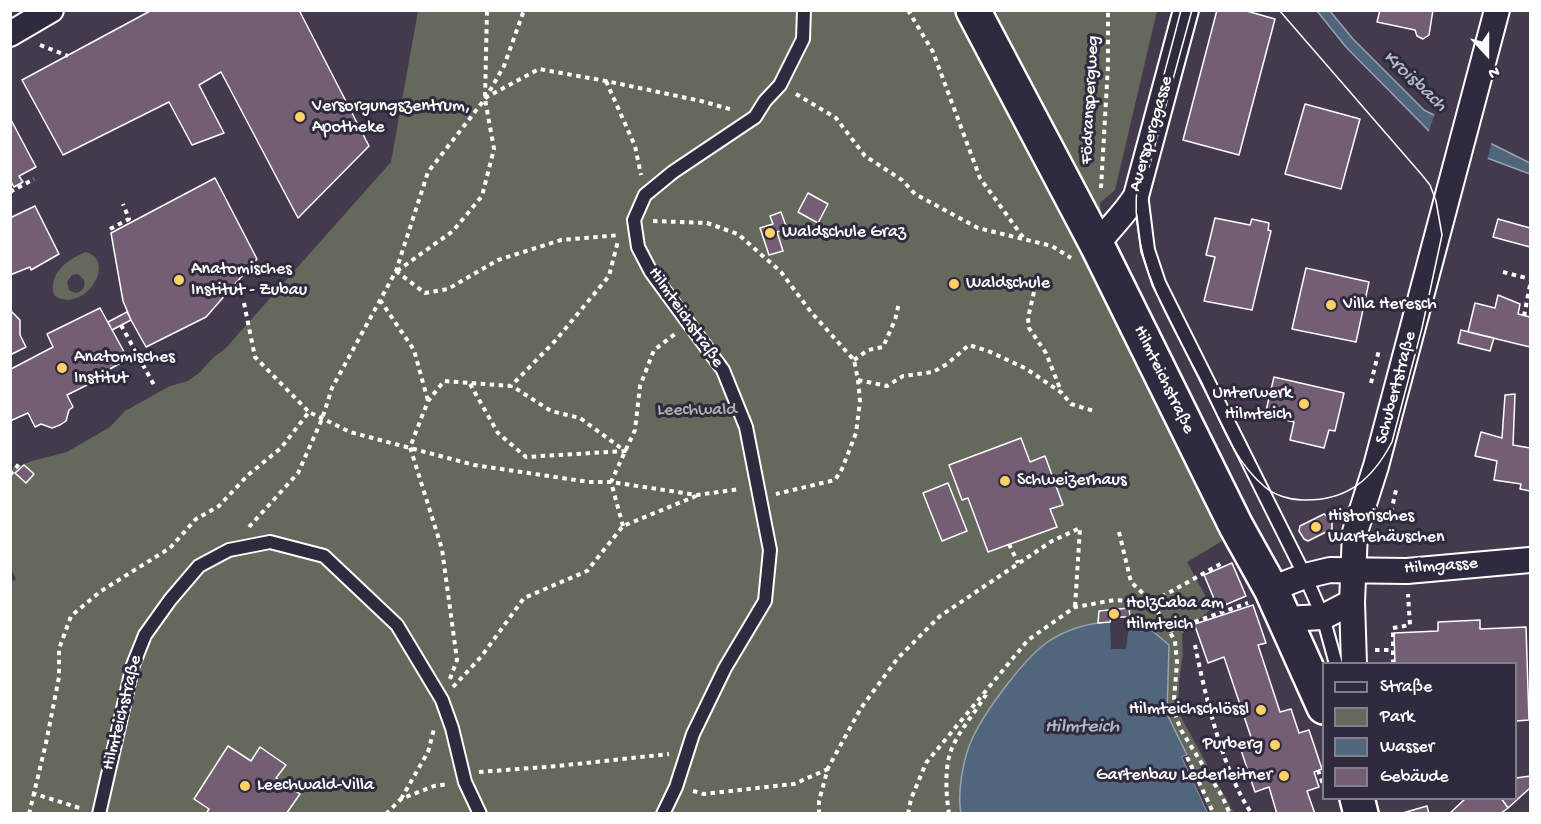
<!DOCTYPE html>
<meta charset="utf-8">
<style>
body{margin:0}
#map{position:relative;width:1541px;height:824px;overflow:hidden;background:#443a4e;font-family:"Gochi Hand",sans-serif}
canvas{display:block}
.frame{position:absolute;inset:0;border:12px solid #fff;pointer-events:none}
.legend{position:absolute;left:1322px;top:662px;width:195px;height:138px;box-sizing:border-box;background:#2f2a3d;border:2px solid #827f8b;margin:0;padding:8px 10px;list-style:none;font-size:18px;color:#fff}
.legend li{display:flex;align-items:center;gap:12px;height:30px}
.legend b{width:30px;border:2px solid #827f8b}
.north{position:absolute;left:1457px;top:24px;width:60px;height:60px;-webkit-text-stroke:4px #2f2a3d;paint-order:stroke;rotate:159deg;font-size:16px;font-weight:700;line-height:24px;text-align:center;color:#fff}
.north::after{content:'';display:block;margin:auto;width:21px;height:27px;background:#fff;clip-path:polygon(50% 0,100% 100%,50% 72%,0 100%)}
</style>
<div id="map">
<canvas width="1541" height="824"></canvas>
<div class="frame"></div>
<ul class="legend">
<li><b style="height:8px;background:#2f2a3d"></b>Straße</li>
<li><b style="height:16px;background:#64695c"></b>Park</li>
<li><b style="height:16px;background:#51657c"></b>Wasser</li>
<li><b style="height:16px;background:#745e74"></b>Gebäude</li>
</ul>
<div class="north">N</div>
</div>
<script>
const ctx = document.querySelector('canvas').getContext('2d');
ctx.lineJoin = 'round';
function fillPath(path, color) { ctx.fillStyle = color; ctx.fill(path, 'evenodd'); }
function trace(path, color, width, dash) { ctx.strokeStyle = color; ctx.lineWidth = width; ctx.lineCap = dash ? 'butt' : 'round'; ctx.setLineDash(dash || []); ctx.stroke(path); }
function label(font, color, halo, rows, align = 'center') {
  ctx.font = font + ' "Gochi Hand",sans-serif'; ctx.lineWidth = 6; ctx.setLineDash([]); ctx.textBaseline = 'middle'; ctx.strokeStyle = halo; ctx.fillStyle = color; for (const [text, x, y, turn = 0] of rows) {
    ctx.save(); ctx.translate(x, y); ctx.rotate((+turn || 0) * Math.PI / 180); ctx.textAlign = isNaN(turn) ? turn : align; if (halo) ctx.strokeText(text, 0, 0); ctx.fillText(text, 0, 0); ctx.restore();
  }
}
fillPath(new Path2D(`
 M418,11H1157L1115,190L1100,203L1112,315L1222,541L1187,562L1212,608L1182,634L1183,653L1179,681L1178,712L1234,813H11L10,582L16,579L11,568V469L32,461L67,452L110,427L125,411L170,386L188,381L199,373L214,357L225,349L391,162Z
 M86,252C119,262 82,316 54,295C48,273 68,259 86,252ZM78,274L84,280C86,288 82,292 75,293L69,290L67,282L72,275Z`), '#64695c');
const water = new Path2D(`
 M1317,11H1330L1353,39L1424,110L1530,163V174L1487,158L1429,131L1346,47Z
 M1111,617H1130L1148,627L1169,645L1167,714L1187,755L1182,757L1208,813L961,814C957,793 963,757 973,737C986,710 1024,658 1049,641C1068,629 1087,623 1109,622Z`);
fillPath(water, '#51657c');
trace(water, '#97a3b0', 1.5);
fillPath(new Path2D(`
 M1435,113L1492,141L1487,161L1428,134Z
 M1111,617H1130L1126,649H1111L1110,622Z
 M1188,755L1189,757L1186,758L1211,814L1208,813L1182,757Z`), '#443a4e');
const building = new Path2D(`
 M152,10H299L369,146L298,218L221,72L199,85L224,133L192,145L169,102L63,155L22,80Z
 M1217,10H1243L1275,19L1239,155L1183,140Z
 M1380,10H1433L1429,35L1423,39L1417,36L1415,30L1377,22Z
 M1305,104L1360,119L1341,189L1285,174Z
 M10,118L36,167L19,176L23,182L14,187L10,180Z
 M215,178L257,259L206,317L146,347L131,320L123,301L111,233Z
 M808,193L828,204L818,223L798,212Z
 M35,206L59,254L31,270L30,267L10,275V214L12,217Z
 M781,212L787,229L777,232L783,251L769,255L760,228L773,224L770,216Z
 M1215,218L1250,225L1252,219L1269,223L1268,230L1271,231L1252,310L1204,301L1215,257L1206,255Z
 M1498,219L1530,228V247L1493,237Z
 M1306,268L1369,282L1356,342L1292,329Z
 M1498,295L1520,304L1518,314L1530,317V347L1468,332L1475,303L1495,308Z
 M100,308L128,359L99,375L101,378L67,395L73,407L69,410L66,421L60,425L52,428L41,424L35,427L28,413L10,421V367L11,369L53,347L47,334Z
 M10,310L20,320V335L26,347L10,355Z
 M127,312L131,320L112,330L108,322Z
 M1461,330L1494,338L1490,351L1458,343Z
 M1274,377L1344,393L1335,431L1329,430L1324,448L1290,440L1294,422L1265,415Z
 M1515,394L1513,445L1530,448V491L1520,489L1521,484L1494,480L1497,461L1475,456L1481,432L1502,438L1505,395Z
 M1021,438L1030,462L1045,456L1063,505L1050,509L1057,527L988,552L968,498L962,500L949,465Z
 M24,465L34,474L26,483L15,473Z
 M948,483L967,531L942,541L923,493Z
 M1324,514L1332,519V529L1308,541L1304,539L1299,531L1300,526Z
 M1232,563L1246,596L1218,608L1204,575Z
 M1253,605L1266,643L1258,645L1280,712L1291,709L1299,733L1309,730L1322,769L1314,772L1319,787L1307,791L1315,814H1277L1269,787L1255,792L1241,750L1254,746L1224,657L1208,663L1195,626V624Z
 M1129,608L1130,617H1111L1110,622L1098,623L1099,611Z
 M1480,620V629L1526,627L1529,720L1516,721V664H1395L1394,633L1438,631V622Z
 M228,746L251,761L260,747L286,765L276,778L300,794L286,814H206L209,809L194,799Z
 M1530,776V788L1508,808L1501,798H1516V778Z
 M1466,798H1501L1508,808L1500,814H1449Z
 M1427,806L1429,814H1399Z`);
fillPath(building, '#745e74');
trace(building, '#fff', 1.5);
const lane = new Path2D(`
 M1141,194L1148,250L1159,283L1305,576L1323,617L1336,664
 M99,814L133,665L145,635L170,600L199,566L229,550L270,542L324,556L397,625L442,700L452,728L465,782L480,814
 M663,814L676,787L693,734L725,668L765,601L770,550L746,427L723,370L651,272L638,247L634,220L645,195L673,172L755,117L765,101L780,85L803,39L804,10`);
const street = new Path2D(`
 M10,34L51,10
 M1097,245C1109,228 1125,214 1136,196L1186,10
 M1271,589L1305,576L1330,570L1407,571L1530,560
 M1284,619L1323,617L1352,602
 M1354,664L1352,602L1355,532L1376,466L1497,10`);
const secondary = new Path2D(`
 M973,10L1097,245L1236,526L1271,589L1324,707
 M1357,798L1361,814`);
trace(lane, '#fff', 16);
trace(street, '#fff', 28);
trace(secondary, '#fff', 38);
trace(new Path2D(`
 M908,10L933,52L980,178L1025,240
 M40,45L68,56
 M606,81L635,146L641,175
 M796,94L836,118L865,156L902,180L915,194L978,228L1052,246L1071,258
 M485,98L539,69L606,81L701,101L733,110
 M1101,188L1108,66V10
 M10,192L34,179
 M653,221L707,223L738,234L781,272L811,312L854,360L858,380L860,401L856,433L842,469L835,480L776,494
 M110,229L129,219L123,204
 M396,271L425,293L448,289L498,260L561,240L620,235
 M397,271L453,231L482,196L494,149L485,99L487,10
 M1503,272L1530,279
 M1034,292L1028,318L1029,328L1046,353L1061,391
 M380,300L414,350L428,401
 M244,303L255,357L309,412
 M1524,316L1530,285
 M121,325L154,385
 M854,360L868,350L883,347L895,320L899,303
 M858,380L887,386L903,376L933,372L947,364L969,345L988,351L1025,368L1062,393L1071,404L1094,411
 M1371,383L1379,350
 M470,384L498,433L526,457L625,451L580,418L551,411L512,386
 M10,475L19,464L22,467
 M1389,521L1396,490
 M623,526L611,482L635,430L640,386L654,350L675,334
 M249,527L298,473L322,419L332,388L396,271L428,172L485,99L504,66L524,10
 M1119,532L1131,582L1152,602L1175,641L1177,663L1174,699L1175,714L1181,730L1222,796L1230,814
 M1009,544L1018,563
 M1169,631L1248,603
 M1195,645C1205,695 1223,772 1252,814
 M1375,650H1392
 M1393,664V628L1410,625L1408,594
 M450,679L457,660L442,549L410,447L428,401L444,381L511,386L556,340L609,276L618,241
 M453,687L481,657L524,598L587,571L623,526L696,496
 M1187,757L1214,814
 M1318,770L1324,787
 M479,772L558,766L669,754
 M693,791L704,794L794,784L828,769
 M32,793L83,809
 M401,799L428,752L434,729
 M29,814L46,743L59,677V649L71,616L101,591L170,548L196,519L219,506L248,475L281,448L309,412L350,432L474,465L589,482H611L697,495L740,489
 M386,814L401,799L434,786L449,784
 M819,814V801L828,768L861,708L898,658L940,616L1052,541L1080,528L1075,607
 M908,814L911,799L926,763L1028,640L1075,607L1115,600L1152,602L1224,562
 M949,814C946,795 944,766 952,748C961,727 977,711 988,691`), '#fff', 4, [4.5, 4.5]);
trace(lane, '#2f2a3d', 12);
trace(street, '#2f2a3d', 24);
trace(secondary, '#2f2a3d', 33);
trace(new Path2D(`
 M1181,10C1172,46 1162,81 1153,116C1143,153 1133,184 1137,223C1143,281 1176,332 1202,383C1219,418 1233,461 1265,487C1274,495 1290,500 1303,500C1347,501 1372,480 1392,442L1422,328L1442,235L1436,201L1430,185L1422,175L1279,10
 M1149,167L1192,10`), '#fff', 1.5);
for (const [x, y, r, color] of [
 [300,117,6,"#ffd166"],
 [770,233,6,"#ffd166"],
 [179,280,6,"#ffd166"],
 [954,284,6,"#ffd166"],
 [1331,305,6,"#ffd166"],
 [62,368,6,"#ffd166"],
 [1304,404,6,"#ffd166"],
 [1005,481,6,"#ffd166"],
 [1316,527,6,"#ffd166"],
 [1114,614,6,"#ffd166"],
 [1261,710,6,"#ffd166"],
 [1275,745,6,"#ffd166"],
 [1284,776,6,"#ffd166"],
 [245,786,6,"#ffd166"]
]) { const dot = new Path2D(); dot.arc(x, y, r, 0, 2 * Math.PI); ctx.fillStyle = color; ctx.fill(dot); trace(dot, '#2f2a3d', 2); }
label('18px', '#fff', '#2f2a3d', [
 ["Födranspergweg",1091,100,-87],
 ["Auersperggasse",1152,134,-74],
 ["Hilmteichstraße",685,318,55],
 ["Hilmteichstraße",1163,380,64],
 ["Schubertstraße",1397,388,-75],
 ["Hilmgasse",1441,567,-4],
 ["Hilmteichstraße",123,713,-76]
]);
label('18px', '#fff', '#2f2a3d', [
 ["Versorgungszentrum,",312,107],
 ["Apotheke",312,128],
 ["Waldschule Graz",782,233],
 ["Anatomisches",191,270],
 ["Institut - Zubau",191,291],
 ["Waldschule",966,284],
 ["Villa Heresch",1343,305],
 ["Anatomisches",74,358],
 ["Institut",74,379],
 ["Unterwerk",1292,394,"right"],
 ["Hilmteich",1292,415,"right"],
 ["Schweizerhaus",1017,481],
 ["Historisches",1328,517],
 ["Wartehäuschen",1328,538],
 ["HolzCaba am",1126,604],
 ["Hilmteich",1126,625],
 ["Hilmteichschlössl",1249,710,"right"],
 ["Purberg",1263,745,"right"],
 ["Gartenbau Lederleitner",1272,776,"right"],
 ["Leechwald-Villa",257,786]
], 'left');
label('18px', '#b2b4ae', '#2f2a3d', [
 ["Leechwald",697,411]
]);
label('italic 20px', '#b1bac4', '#2f2a3d', [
 ["Kroisbach",1414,82,43],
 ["Hilmteich",1082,728]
]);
</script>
